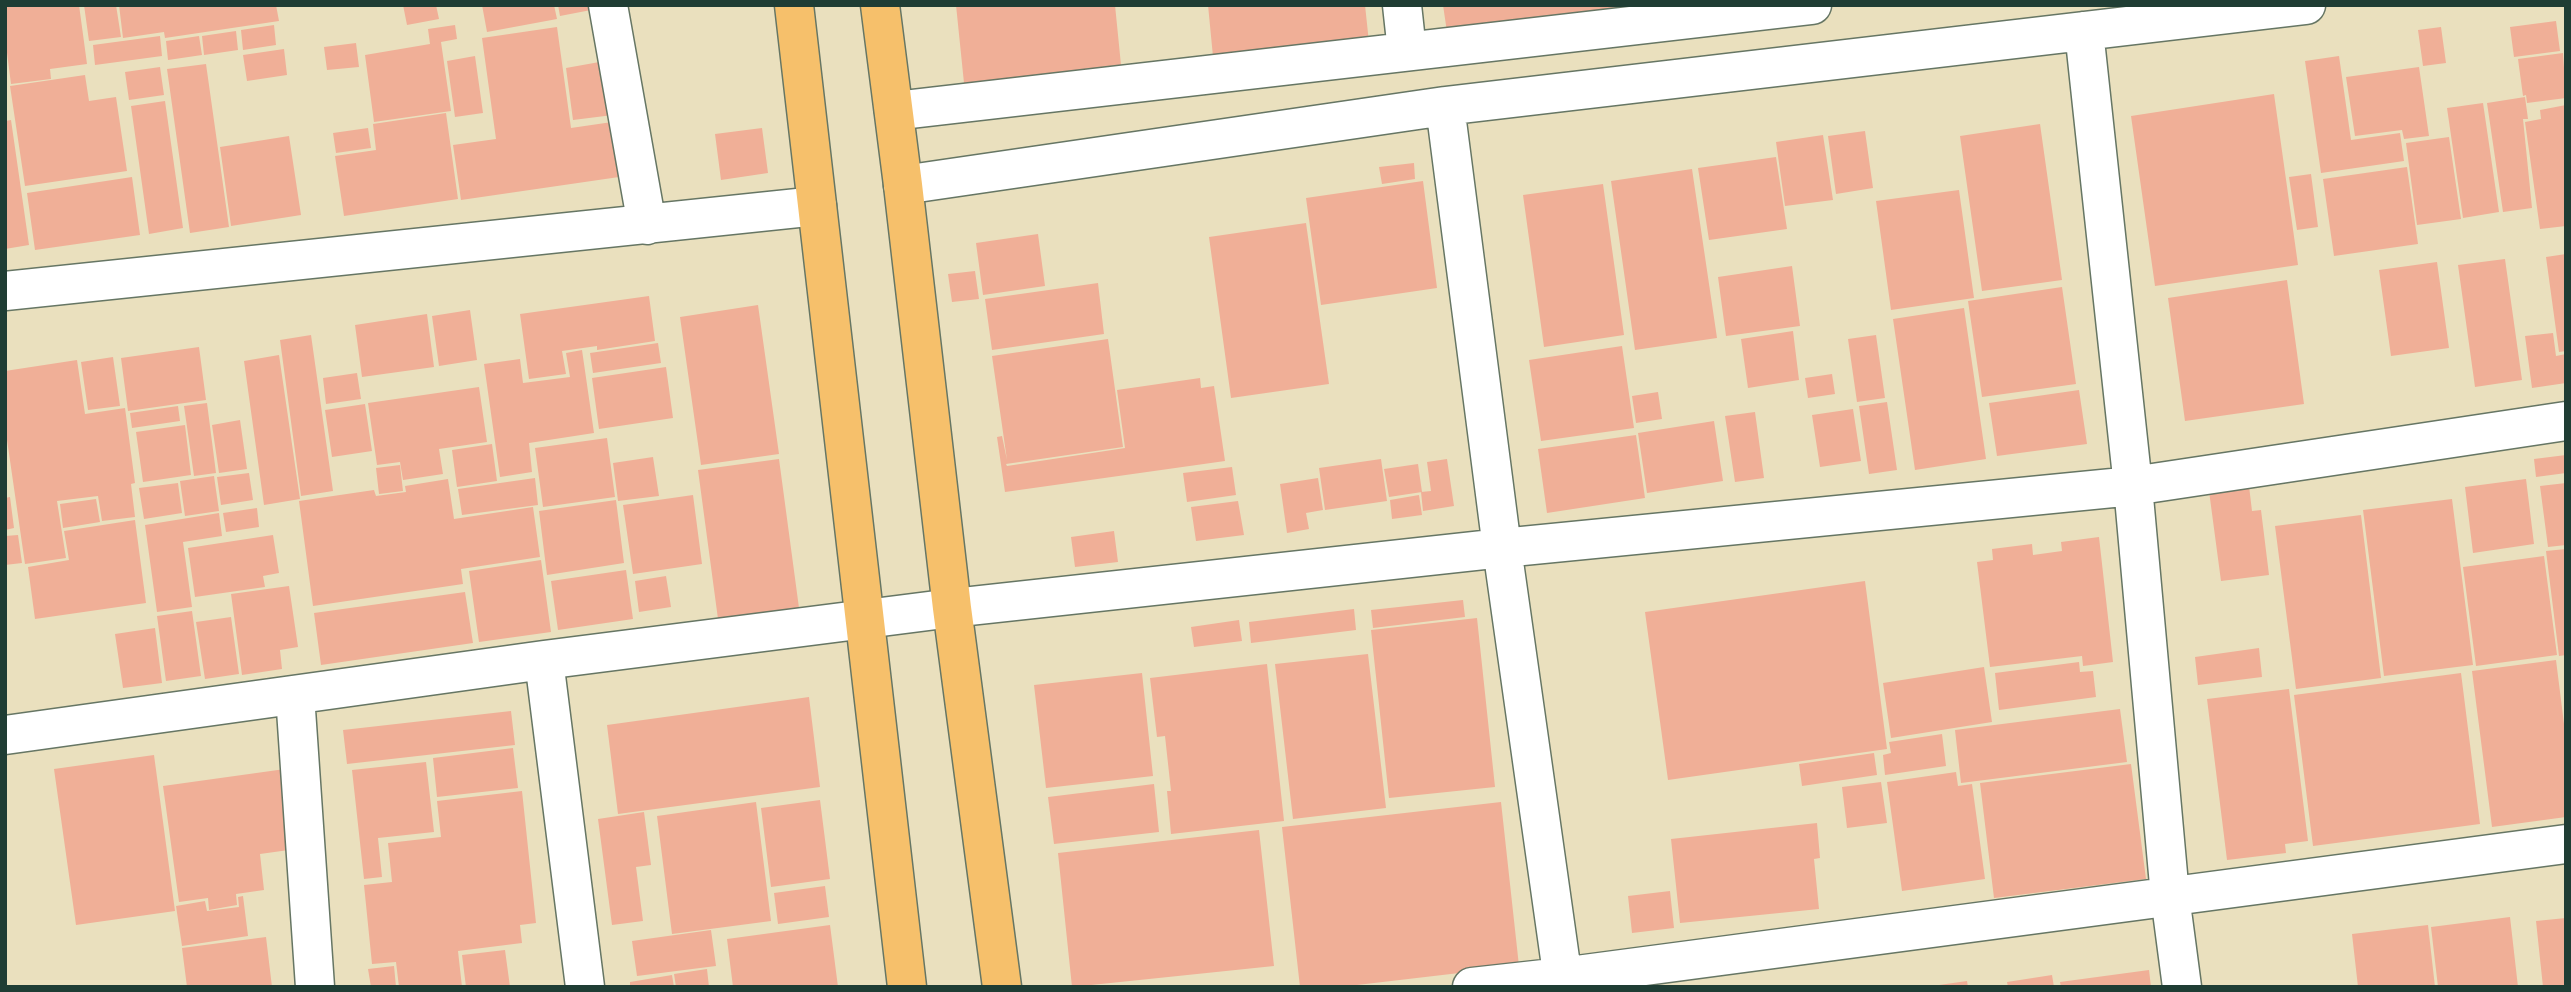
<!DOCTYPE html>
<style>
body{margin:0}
#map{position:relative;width:2571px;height:992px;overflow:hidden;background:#eae0be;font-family:Sriracha,sans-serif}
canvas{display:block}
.frame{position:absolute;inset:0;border:7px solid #1f3d34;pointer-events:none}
</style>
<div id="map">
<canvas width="2571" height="992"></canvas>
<div class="frame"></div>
</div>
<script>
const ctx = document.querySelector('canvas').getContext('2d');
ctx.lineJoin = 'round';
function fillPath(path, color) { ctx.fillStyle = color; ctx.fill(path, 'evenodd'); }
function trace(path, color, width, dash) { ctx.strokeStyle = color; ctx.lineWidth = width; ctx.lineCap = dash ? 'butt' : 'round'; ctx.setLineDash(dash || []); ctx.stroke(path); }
fillPath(new Path2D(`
 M5,5H79L87,64L50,69L51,79L11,84L5,37Z
 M84,5H116L121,37L89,41Z
 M119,5H276L279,21L165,38L164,32L123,38Z
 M403,5H436L439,19L407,25Z
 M482,5H554L557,19L487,32Z
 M558,5H590L591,10L560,16Z
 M956,5H1115L1121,65L964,83Z
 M1208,5H1365L1370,52L1214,67Z
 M1443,5H1639V7L1447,32Z
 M2556,21L2560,51L2514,57L2510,27Z
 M274,25L276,45L243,50L241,30Z
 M455,25L457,39L441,42L451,111L374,122L365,55L430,44L428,29Z
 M557,27L571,128L612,122L619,177L461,200L453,145L496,139L482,38Z
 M2441,27L2446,63L2423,66L2418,30Z
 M236,31L238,50L204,55L202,36Z
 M160,36L162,56L95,65L93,45Z
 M199,36L202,55L168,60L166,41Z
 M356,43L359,67L327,70L324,47Z
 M284,49L287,75L247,81L243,55Z
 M2563,53L2566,98L2527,103L2526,95L2523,96L2518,59Z
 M475,56L483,113L455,117L447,61Z
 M2339,56L2351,140L2400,133L2404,161L2321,173L2305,61Z
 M605,61L613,115L573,120L566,68Z
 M206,64L229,227L190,233L167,69Z
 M160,67L164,95L129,100L125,72Z
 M2419,67L2429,136L2404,139L2402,130L2355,136L2346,77Z
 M85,75L89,101L116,97L127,171L25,186L10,86Z
 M2274,94L2298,265L2155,286L2131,116Z
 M2525,97L2528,119H2523L2532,208L2503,212L2487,103Z
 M165,101L183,228L149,234L131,106Z
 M2483,103L2499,212L2463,218L2447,108Z
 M2566,105V226L2540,229L2525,122L2541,119L2540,110Z
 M446,113L458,199L344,216L335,156L376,150L373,124Z
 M11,120L29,245L5,249V121Z
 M2040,124L2062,280L1982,291L1960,136Z
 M368,128L371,148L336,153L333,133Z
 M762,128L768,173L721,180L715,134Z
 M1865,131L1873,188L1836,194L1828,136Z
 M1823,135L1833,200L1785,206L1776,142Z
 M289,136L301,215L231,226L220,147Z
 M2449,137L2461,219L2417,225L2406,143Z
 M1776,157L1787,229L1709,240L1698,168Z
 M1414,163L1415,179L1382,184L1379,167Z
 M2407,167L2418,244L2334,256L2323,179Z
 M1692,169L1717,338L1635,350L1611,181Z
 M2311,174L2318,227L2297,230L2289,177Z
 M132,177L140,235L35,250L27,193Z
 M1423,181L1437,288L1321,305L1306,198Z
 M1603,184L1624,335L1544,347L1523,195Z
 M1959,190L1974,298L1891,310L1876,201Z
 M1306,223L1329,384L1231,398L1209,237Z
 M1038,234L1045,286L983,295L976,243Z
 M2566,254V351L2559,352L2546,257Z
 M2505,259L2522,380L2475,387L2458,265Z
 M2437,262L2449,348L2391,356L2379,270Z
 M1792,266L1800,326L1726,336L1718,277Z
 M975,271L979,299L952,302L948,274Z
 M2287,280L2304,404L2185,421L2168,298Z
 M1098,283L1104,334L992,350L985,299Z
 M2062,287L2076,384L1982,397L1968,301Z
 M649,296L655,341L597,350V346L562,351L566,374L529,379L520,314Z
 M758,305L779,454L701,465L680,317Z
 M1964,308L1986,459L1915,470L1893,319Z
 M470,310L477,360L439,366L432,316Z
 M427,314L434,367L362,377L355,325Z
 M1793,331L1799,380L1748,388L1741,339Z
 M2553,333L2556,356L2566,354V383L2532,388L2525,336Z
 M311,335L333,491L301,496L280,340Z
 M1876,335L1885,398L1857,402L1848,339Z
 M1108,339L1123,447L1006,464L1007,466L1125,448L1117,390L1200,378L1201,388L1214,386L1225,461L1005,492L997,437L1002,436L1007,460L992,356Z
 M658,343L661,363L593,373L590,353Z
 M1622,346L1634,428L1541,441L1529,360Z
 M199,347L206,400L128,411L121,358Z
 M582,350L594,433L529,443L532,472L500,477L484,364L520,359L523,383L570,377L566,353Z
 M279,355L300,499L264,505L244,361Z
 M113,357L120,406L88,410L81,362Z
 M77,360L85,414L125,408L135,483L131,484L135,517L102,521L98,496L57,501L66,558L25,564L5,426V371Z
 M666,367L673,418L599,429L592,378Z
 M357,373L361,399L326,404L323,378Z
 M1832,374L1835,394L1808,398L1805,378Z
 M479,387L487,442L439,449L443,474L403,480L400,462L377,465L368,403Z
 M2079,390L2087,444L1997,456L1989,403Z
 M1658,392L1662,419L1636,423L1632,396Z
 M1887,402L1897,470L1869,474L1859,406Z
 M207,403L216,473L194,476L184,406Z
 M365,404L372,451L332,457L325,410Z
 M178,406L180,421L132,428L130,413Z
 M1853,409L1861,461L1820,467L1812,415Z
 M1755,412L1764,478L1735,482L1725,416Z
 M240,420L247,469L219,473L212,425Z
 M1714,421L1723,481L1647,493L1638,433Z
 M185,425L191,475L143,482L136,432Z
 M1636,435L1645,498L1547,513L1538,449Z
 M607,438L615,497L543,507L535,448Z
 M492,444L497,481L457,487L452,450Z
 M2566,455V473L2536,477L2534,459Z
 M653,457L659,496L618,501L613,463Z
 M779,459L799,608L718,619L698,470Z
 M1381,459L1387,501L1325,510L1319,468Z
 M1447,459L1454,506L1423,511L1421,492L1431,491L1427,462Z
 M1418,464L1422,492L1389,497L1384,469Z
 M400,465L403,491L379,494L376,468Z
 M1232,467L1236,495L1187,502L1183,473Z
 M249,473L253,500L221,505L217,477Z
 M214,476L219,511L185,516L180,481Z
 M535,478L538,505L462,515L458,489Z
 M1318,478L1323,510L1306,513L1309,529L1287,533L1280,484Z
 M448,479L454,519L533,507L540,557L461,569L463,584L313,606L299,501L374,490L376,496L406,492L405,486Z
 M2526,479L2534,544L2473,553L2465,487Z
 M178,483L182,513L144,519L139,488Z
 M2566,483V545L2548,547L2540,486Z
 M2249,486L2252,511L2261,510L2269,575L2221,581L2209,491Z
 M693,495L702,564L633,574L623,505Z
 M1419,495L1422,515L1392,519L1390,500Z
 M10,497L14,528L5,530V498Z
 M96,499L100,522L63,528L60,504Z
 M2452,499L2473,665L2384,676L2363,510Z
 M616,500L624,563L547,575L539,511Z
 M1238,501L1244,535L1196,541L1191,507Z
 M257,508L259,527L226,532L223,513Z
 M219,513L222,536L183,542L192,607L157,612L145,525Z
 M2361,515L2381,678L2296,689L2275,526Z
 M135,520L146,603L35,619L28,567L69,560L64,531Z
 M1114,531L1118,562L1075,567L1071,537Z
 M18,535L22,563L5,565V536Z
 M273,535L279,573L263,576L265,587L195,597L188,548Z
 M2099,537L2113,662L2083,666L2082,656L1990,667L1977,562L1993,560L1992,549L2032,544L2033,555L2062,551L2061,542Z
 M2566,549V655L2559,656L2546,551Z
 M2544,556L2557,655L2476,666L2463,567Z
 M541,560L551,632L479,642L469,571Z
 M626,570L633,619L558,630L551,581Z
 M666,576L671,607L639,612L635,581Z
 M1865,581L1887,749L1668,780L1645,612Z
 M289,586L298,647L280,650L282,669L242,675L231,594Z
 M465,592L473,643L321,665L314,613Z
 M1463,600L1465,617L1373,628L1371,610Z
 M1354,609L1356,630L1251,643L1249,622Z
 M192,611L201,676L166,681L157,616Z
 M231,617L239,674L205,679L196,622Z
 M1477,618L1495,787L1389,798L1371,630Z
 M1239,620L1242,641L1194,647L1191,627Z
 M155,628L162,683L123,688L115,634Z
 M2259,648L2262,677L2198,685L2195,657Z
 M1368,654L1386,808L1293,819L1275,664Z
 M2556,660L2566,740V817L2492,827L2472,671Z
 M2079,662L2080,672L2093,671L2096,697L1999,710L1995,673Z
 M1267,664L1284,821L1171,834L1167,791H1171L1165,736L1157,737L1150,678Z
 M1984,667L1992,722L1891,738L1883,683Z
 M1142,673L1153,776L1046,788L1034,685Z
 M2461,673L2480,824L2313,846L2294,695Z
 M2289,689L2308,841L2285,844L2286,853L2227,860L2207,699Z
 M809,697L820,787L618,814L607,725Z
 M2120,709L2127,762L1961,783L1955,730Z
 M511,711L515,745L347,764L343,730Z
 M1942,734L1946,766L1885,775L1883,755L1891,753L1889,742Z
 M513,748L518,788L437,797L433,758Z
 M1874,753L1877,775L1802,786L1799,764Z
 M154,755L175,911L76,925L54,769Z
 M426,762L434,832L378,838L382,877L364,879L352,770Z
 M2131,764L2146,879L1994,898L1980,783Z
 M285,769L296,849L260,854L264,890L236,894L237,905L209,910L208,898L179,902L163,786Z
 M1956,772L1958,786L1972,784L1985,879L1902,891L1887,782Z
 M1881,782L1887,823L1847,828L1842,787Z
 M1154,784L1159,832L1054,844L1048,797Z
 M522,791L536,923L520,925L522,943L458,951L462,987H399L396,962L372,964L364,885L392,882L388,843L441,837L437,801Z
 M820,800L830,879L771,887L761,808Z
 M756,802L771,921L672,934L657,816Z
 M1501,802L1519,966L1340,987H1300L1282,827Z
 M644,812L651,865L636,867L643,921L612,925L598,819Z
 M1817,823L1820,858L1814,859L1819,909L1680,923L1671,839Z
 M1259,830L1274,966L1072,987L1058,853Z
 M825,886L829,917L778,924L774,893Z
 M1670,891L1674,928L1632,933L1628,896Z
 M243,896L248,936L182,946L176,906L205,901L207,911L239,907L238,897Z
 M2510,917L2518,987H2438L2431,927Z
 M2566,918V987H2543L2536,921Z
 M830,925L838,987H733L727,939Z
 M2428,925L2435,987H2358L2352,934Z
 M711,930L716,966L637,976L632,941Z
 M266,937L272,987H187L182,948Z
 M505,950L510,987H466L462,955Z
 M394,966L396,987H371L368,969Z
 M707,969L709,987H676L674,974Z
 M2149,970L2151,987H2061L2060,982Z
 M672,975L674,987H630V982Z
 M2052,975L2054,987H2008L2007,982Z
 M1967,981L1968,987H1939V985Z`), '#f0af97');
const minor = new Path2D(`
 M608,5L647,225
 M1402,5L1407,51
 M2084,31L2133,486L2170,896L2182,987
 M1445,106L1502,548L1564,987
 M894,111L1812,5
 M903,185L1445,106L2306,5
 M5,291L817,206
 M544,660L585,987
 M295,695L315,987
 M5,735L544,660L952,608L1502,548L2133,486L2566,421
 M1472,987L1562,977L2566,844`);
const major = new Path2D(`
 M794,5L907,987
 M880,5L903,185L952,608L1002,987`);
trace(minor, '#667664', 41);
trace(major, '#667664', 41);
trace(minor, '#fff', 38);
trace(major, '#f6c06b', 38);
</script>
